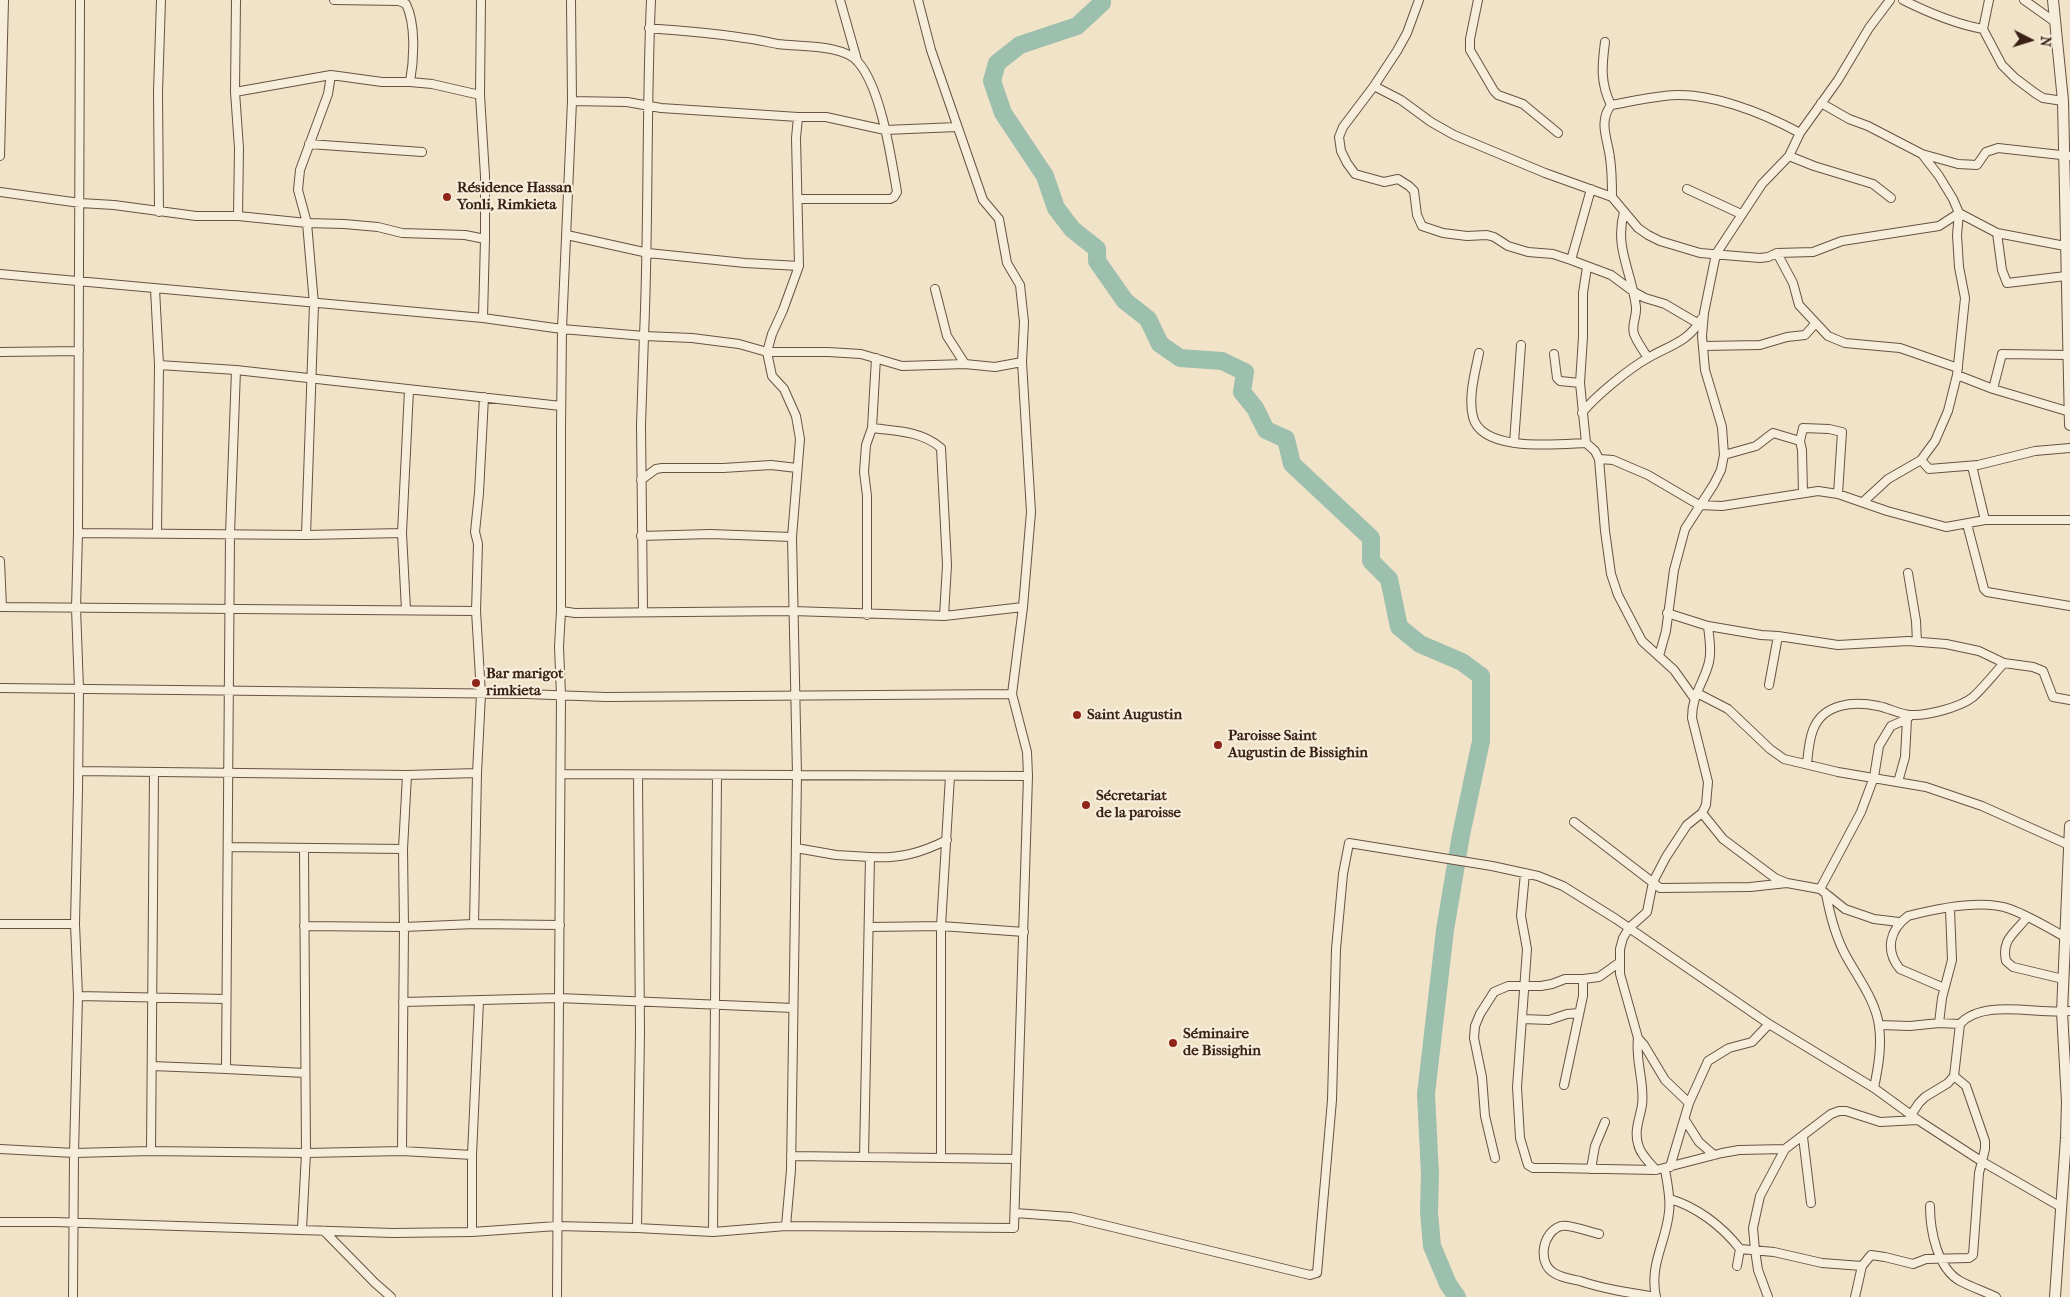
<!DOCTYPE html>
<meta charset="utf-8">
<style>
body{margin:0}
#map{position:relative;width:2070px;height:1297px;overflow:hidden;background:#f1e3c7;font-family:"IM FELL French Canon",serif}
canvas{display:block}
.north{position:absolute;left:2005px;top:15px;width:50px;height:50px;-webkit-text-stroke:4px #f6eddb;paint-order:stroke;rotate:95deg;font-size:14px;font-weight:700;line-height:20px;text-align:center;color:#3a2116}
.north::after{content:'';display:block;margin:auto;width:18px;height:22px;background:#3a2116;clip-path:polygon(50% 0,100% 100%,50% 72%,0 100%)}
</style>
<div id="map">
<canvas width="2070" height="1297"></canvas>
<div class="north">N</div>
</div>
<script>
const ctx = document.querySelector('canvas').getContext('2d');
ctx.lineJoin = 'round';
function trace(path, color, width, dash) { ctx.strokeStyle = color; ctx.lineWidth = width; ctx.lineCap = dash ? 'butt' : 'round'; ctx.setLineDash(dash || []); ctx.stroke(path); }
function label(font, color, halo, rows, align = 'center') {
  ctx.font = font + ' "IM FELL French Canon",serif'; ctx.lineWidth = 4.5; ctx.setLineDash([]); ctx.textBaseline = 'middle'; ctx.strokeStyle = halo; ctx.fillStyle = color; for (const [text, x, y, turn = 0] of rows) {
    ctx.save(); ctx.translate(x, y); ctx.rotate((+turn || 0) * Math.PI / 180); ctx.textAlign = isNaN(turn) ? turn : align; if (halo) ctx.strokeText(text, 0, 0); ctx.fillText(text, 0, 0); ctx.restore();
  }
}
trace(new Path2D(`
 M1102,0V3L1077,26L1020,45L997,63L992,81L1003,113L1045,176L1056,208L1072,229L1097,249V261L1125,301L1148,319L1160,344L1180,358L1222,361L1245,372L1242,392L1255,408L1266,430L1286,439L1292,464L1371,538V561L1389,579L1399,627L1420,644L1462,662L1481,676V741L1461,835L1445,930L1426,1094L1430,1174L1429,1212L1432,1246L1448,1284L1457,1297`), '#9cbfae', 18);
const minor = new Path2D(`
 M236,0L235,92L239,148L238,216
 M334,0L399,1L406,4C416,24 414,60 410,82
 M481,0L480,95L485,176V239L483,318
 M651,0C646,112 649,224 644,336L692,338L739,344L767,352H828L861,354L902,366L965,364L995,367L1022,362
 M840,0L857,60
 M1419,0L1407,33L1397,51L1374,86L1343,127L1339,137L1341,151L1347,163L1355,174L1384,182L1398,179L1409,186L1414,191L1417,215L1422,226L1443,233L1467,236L1487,235L1494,237L1508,246L1528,252L1553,254L1571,260L1611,275L1634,292L1645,298L1665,304L1699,324
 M1478,0L1470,39V50L1494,91L1498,95L1523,104L1558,133
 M1903,0C1929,13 1955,24 1983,29
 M1989,0L1983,29L2002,65L2015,78L2035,93L2043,98L2063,101
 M2024,0L2055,22
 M649,28C681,31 713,33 744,38C755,39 767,42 778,44C799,47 843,44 858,62C881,88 891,157 897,192L894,197L890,199H798
 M1605,42C1602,65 1600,83 1611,105
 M1374,86L1401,100L1431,122L1454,135L1545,173L1612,197L1638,228L1648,235L1660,241L1700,253L1760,258L1768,257L1777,253L1813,252L1842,241L1939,226L1959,213
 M235,92L331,75L382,82H410L432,84L480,95
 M572,101L627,102L661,108L798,117H826L885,130L957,127
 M1821,103L1849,119L1868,126L1922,154L1939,176L1953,199L1959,213L1957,235L1959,267L1965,298L1957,375L1948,411L1935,441L1921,460L1888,479L1863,502
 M309,144L422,152
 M1922,154L1958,164L1977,165L1986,152L1998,148L2070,156
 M0,156L4,0
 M1789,156L1814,166L1873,184L1891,198
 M1687,189L1741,214
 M0,192L80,203L114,205L196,216H238L307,223L344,224L378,227L402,233L465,235L485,239
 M1612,197C1612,183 1612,171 1610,158C1608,140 1598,122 1611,105C1628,102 1646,98 1664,96C1707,90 1763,113 1800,133
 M159,212L158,92L161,0
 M1624,212C1614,248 1632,272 1636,307C1637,316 1631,325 1634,334C1637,342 1643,350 1648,358
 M1959,213L1997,233L2065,246
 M1997,233L2002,270L2007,283L2066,276
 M567,235L648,253L745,263L799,266
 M1777,253L1793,283L1799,305L1828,336L1845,343L1900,348L1958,368
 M1571,260L1591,189
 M1587,267L1583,293V337L1580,383L1586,443L1595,451L1599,459L1605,531L1611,574L1618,595L1642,641L1674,670L1694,698
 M0,274L483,318L562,329L644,336L641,425L643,612
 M155,289L159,365L157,533
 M935,289L947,336L965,364
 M1704,346L1760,345L1787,337L1805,335L1815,324
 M0,352L79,351
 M1479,353C1475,373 1468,397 1473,417C1482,453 1559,444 1586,443
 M1554,354L1557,378L1560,381L1580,383
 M159,365L236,370L561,406
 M236,370L230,534L226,1069L305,1073
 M1957,375L1993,389L2070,412
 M1993,389L2002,354L2068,355L2070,352
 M1582,413C1595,396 1630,368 1648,358C1668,346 1689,342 1701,319
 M872,428C896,431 922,431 941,448L947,565L944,616
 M1800,441L1803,428L1829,429L1842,432L1838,494
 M1514,443L1521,345
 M1724,455L1756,446L1773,433L1800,441L1802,450L1803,493
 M1599,459L1613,460L1648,475L1699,505L1722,506L1818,491L1838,494L1887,511L1946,527L1985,520H2070
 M1921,460L1929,469L1978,465L2035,451L2070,448
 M1972,466L1985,520
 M641,480L656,469L662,468H723L771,465L797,468
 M1967,524L1984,589L1987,592L2070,606
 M78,533L306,535L402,533
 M306,535L314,304L307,223L298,190L300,170L328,94L331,75
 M641,536L710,534L792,537
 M0,561L2,607
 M1908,573L1916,621L1917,642
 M0,607L476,611
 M406,610L402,533L409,390
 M561,611L575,613L793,611L944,616L1023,607
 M1667,613L1708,626L1761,635L1778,636L1838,645L1908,641L1946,644L1979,651L2004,663L2033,667L2043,671L2053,697L2070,700
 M867,615V496L864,472L866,445L872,428L876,358
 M1659,656L1666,631L1674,570L1685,529L1714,484L1721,470L1724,455L1722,427L1705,370L1702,336L1704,313L1716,254L1762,184L1789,156L1800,133L1838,80L1869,28L1890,0
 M1769,685L1778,636
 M0,688L526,694L606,697L1012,694
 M1697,693L1728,709L1770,749L1784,759L1838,772L1926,787L1982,806L2069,845
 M1807,764C1808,753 1809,740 1813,730C1823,703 1854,701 1878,706C1889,708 1901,715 1911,715C1927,716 1961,707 1973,697C1984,687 1994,674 2004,663
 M78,771L407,775L477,773L481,694L476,611L478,544L475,532L479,493L484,397
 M561,774L1028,776
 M407,775L403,849L404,927L474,924L560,925
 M1898,782L1905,757L1907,719L1910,716
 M1702,813L1723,839L1775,878L1787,883L1820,889L1845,909L1874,919L1899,922
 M1574,822L1660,888L1750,887L1787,883
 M228,847L403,849
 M796,848L836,855L870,857L864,1157
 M870,857C899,859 921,853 947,840
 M1525,873L1521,916L1527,949L1517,1087L1520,1138L1528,1165L1533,1168H1554L1656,1170L1722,1153L1739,1150L1785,1149
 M1820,889L1861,812L1874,777L1879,746L1891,726L1907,719
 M1826,894C1830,915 1836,938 1846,956C1858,978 1876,1001 1879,1026C1882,1047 1878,1068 1874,1088
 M2027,917C2016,933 2001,938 2006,961L2013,967L2063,979
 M0,924H75
 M474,924L477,773
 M304,926L404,927L402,1151
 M869,927L941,926L1024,932
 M1620,962V974L1638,1038L1644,1045L1665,1080L1689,1103
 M1944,988L1900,969C1885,951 1889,930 1908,916C1935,909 1983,899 2010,909C2029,916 2047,927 2065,937
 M78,996L226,999
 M403,1002L559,998L793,1008
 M1522,1019L1549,1020L1567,1014L1579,1013
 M1939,1023L1942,998L1952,960L1950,909
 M1879,1025L1910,1026L1939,1023L1960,1024C1983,998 2039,1015 2070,1011
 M1638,1038C1635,1061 1645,1083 1642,1105C1640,1118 1634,1130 1638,1144C1640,1154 1649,1162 1656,1170
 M152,1066L226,1069
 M1564,1085L1583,996V979
 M1911,1115L1919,1103L1925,1097L1948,1083L1954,1076L1960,1024
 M1685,1120L1699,1142L1714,1155
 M1803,1137L1811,1203
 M0,1149L74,1153L151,1151L306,1153L402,1151L472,1155
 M151,1151L154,772
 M791,1156L1016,1159
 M941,1158V926L950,776
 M1495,1158L1485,1116L1482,1077L1474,1038L1475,1026L1480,1014L1494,992L1508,986H1541L1552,984L1565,979H1583L1599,977L1620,962V949L1623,938L1629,928L1647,912L1653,882L1666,857L1687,825L1702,813L1706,805L1708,782L1692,718C1692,694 1704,683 1709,662C1712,650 1709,637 1708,626
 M1670,1167L1689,1103L1708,1061L1729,1048L1752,1042L1769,1024
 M1591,1169L1595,1146L1605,1122
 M1670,1199C1697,1207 1722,1226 1740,1249L1737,1266
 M1930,1206C1930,1230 1937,1268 1960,1281C1971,1287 1984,1291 1996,1297
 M1015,1213L1071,1217L1310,1275L1317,1273L1332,1100L1336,949L1343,874L1349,843L1492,866L1538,876L1563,886L1616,919L1769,1024L1874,1088L1918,1120L1981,1161L2061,1207
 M0,1222H55L393,1233L472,1232L557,1226L637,1228L713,1232L786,1226L1014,1228L1028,776L1027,752L1012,694L1023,607L1031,512L1022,362L1024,322L1020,285L1007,263L999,219L983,200L931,50L918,0
 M786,1226L791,1170L797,775L792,537L800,439L796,416L784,389L772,376L767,352L772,334L783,310L799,266L796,138L798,117
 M637,1228L640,1032L638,775
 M302,1229L306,1153L304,849
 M324,1231L375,1283L391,1297
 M472,1232V1155L479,1001
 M713,1232L717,775
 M1599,1234C1590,1232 1569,1224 1561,1226C1542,1232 1537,1263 1554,1273C1562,1278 1571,1279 1580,1281C1604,1289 1630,1293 1656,1297
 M1740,1249L1774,1252L1822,1263L1862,1266
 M73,1297L74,1153L78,996L75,924L78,791L79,689L76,608L78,533L80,0
 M557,1297L561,695L559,647L561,611V429L562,329L572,101L571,0
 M1656,1297C1649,1264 1666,1243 1669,1212C1671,1198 1667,1183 1665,1169
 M1768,1297L1758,1270L1755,1250L1753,1228L1760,1196L1785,1149L1831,1114L1839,1111H1846L1880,1122L1918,1120
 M1855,1297L1862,1266L1871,1255L1885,1257L1913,1264L1926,1259L1969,1258L1973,1255L1979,1173L1985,1149V1141L1966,1086L1954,1076`);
const tertiary = new Path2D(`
 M2053,0L2063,101L2070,425
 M2055,1297L2066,1138L2067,1102L2062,1012L2070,826`);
trace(minor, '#685242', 10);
trace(tertiary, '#685242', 12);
trace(minor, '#f6eddb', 8);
trace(tertiary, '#f6eddb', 10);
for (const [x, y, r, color] of [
 [447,197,5,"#8f2418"],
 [476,683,5,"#8f2418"],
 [1077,715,5,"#8f2418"],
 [1218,745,5,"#8f2418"],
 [1086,805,5,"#8f2418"],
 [1173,1043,5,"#8f2418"]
]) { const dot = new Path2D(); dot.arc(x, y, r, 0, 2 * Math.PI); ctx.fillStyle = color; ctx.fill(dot); trace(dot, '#f6eddb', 2); }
label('bold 15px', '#3a2116', '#f6eddb', [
 ["Résidence Hassan",457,188],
 ["Yonli, Rimkieta",457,205],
 ["Bar marigot",486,674],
 ["rimkieta",486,691],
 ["Saint Augustin",1087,715],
 ["Paroisse Saint",1228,736],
 ["Augustin de Bissighin",1228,753],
 ["Sécretariat",1096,796],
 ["de la paroisse",1096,813],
 ["Séminaire",1183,1034],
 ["de Bissighin",1183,1051]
], 'left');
</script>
